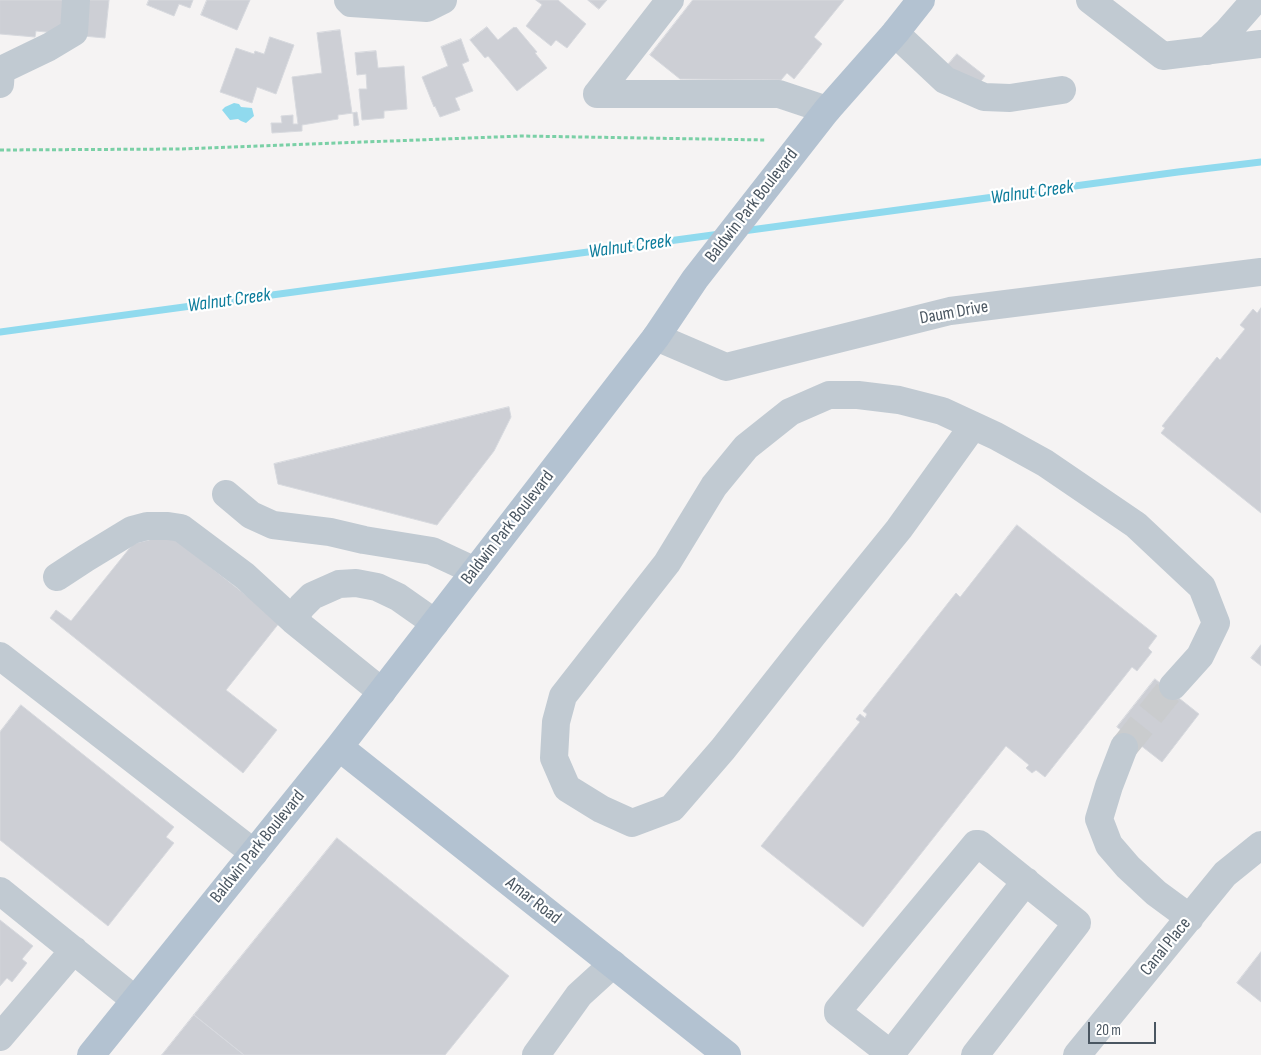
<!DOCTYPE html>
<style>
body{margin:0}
#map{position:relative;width:1261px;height:1055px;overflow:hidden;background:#f5f3f3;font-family:"Sofia Sans Condensed",sans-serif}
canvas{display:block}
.scale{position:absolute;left:1088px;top:1022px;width:68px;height:22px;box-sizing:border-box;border:2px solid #4a5661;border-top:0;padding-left:6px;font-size:15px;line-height:18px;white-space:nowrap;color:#4a5661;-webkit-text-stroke:4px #fff;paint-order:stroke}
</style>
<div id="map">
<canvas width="1261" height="1055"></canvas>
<div class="scale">20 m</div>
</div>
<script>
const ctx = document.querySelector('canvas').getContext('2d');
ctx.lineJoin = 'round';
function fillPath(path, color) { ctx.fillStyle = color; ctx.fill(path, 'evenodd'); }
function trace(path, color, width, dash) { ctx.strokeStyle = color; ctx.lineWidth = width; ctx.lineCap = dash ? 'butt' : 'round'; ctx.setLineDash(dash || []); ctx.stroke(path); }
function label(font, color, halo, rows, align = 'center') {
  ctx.font = font + ' "Sofia Sans Condensed",sans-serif'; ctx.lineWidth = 4.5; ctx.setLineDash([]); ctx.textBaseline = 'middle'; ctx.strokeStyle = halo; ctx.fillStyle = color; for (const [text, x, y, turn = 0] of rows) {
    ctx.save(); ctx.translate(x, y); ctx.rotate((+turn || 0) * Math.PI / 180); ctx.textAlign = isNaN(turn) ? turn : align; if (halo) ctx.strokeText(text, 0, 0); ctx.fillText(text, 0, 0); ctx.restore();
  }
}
fillPath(new Path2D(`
 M234,103L239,104L241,107L252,108L254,116L246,123L241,121L238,119L230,120L222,110L225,107Z`), '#90daee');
trace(new Path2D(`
 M743,231L1178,172L1261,162
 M0,332L720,234`), '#90daee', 7);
const building = new Path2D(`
 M0,0H65L62,29L56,33L36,31L35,37L0,34Z
 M87,0H109L105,38L83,36Z
 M149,0H193L190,8L179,4L174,16L147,5Z
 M207,0H250L237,30L201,15Z
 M536,0H558L586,24L567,48L556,40L551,46L526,26L542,5Z
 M588,0H607L599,9Z
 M693,0H844L814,37L822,44L794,79L787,73L781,80L680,79L650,55Z
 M487,27L498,40L514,27L515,28L516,27L537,52L535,53L547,68L517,91L488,56L485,58L470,40Z
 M340,30L352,113L357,112L359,125L354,126L353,113L338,115V119L302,125V131L272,133L271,123H282L281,116L293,115V124H298L292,77L322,73L317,33Z
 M270,37L294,45L276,94L257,87L252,103L220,92L236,48L254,54L255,51L264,54Z
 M461,39L469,61L462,64L473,91L455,98L460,110L440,117L435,106L434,107L422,77L448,66L441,47Z
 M376,51L378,68L404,66L407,109L384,111V118L362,120L359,89H367L366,74L357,75L355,53Z
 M957,54L985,76L975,89L946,67Z
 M1261,308V513L1161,433L1165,428L1162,426L1217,357L1220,360L1245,329L1240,325L1253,309L1257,313Z
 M509,407L511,417L494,451L437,525L278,484L274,464Z
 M1017,525L1157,636L1148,648L1152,652L1137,671L1132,667L1045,777L1036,770L1032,773L1026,768L1029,765L1006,746L863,927L761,846L860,722L856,719L860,714L865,718L867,714L863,711L956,593L960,597Z
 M170,535L280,622L226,690L277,730L243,773L50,618L56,610L71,621L133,544Z
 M1261,645V666L1251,658Z
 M1155,679L1199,714L1162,762L1117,727Z
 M21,705L174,827L166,837L174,843L108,926L0,840V732Z
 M337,838L509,976L445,1055H244L194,1015Z
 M0,920L33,946L22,959L27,963L12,982L7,978L0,986Z
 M1261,952V1002L1237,983Z
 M194,1015L244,1055H162Z`);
fillPath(building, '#cdcfd5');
trace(building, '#d7d9de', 1);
trace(new Path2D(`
 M1124,747L1173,686`), '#caccce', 28, [28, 14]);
trace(new Path2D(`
 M0,150L182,149L521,136L766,140`), '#7ad0a6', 3, [4, 2.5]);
trace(new Path2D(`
 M348,0L351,3L427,8L443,0
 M1090,0L1163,56L1261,44
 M895,33L945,80L984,97L1010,98L1062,90
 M1207,51L1227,32L1255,0
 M0,84L1,70L49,47L74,32L76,0
 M597,94H779L827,110
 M597,94L670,0
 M656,337L726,367L950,311L1261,272
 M973,426L899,529L813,635L723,749L672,808L632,823L601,809L567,788L554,758L556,722L563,696L667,563L714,486L746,447L790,412L829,395H858L899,400L942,411L996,436L1045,463L1136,525L1202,587L1216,623L1200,656L1173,686
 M226,494L251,515L273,525L330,532L364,540L432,551L475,571
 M57,577L86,558L132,530L147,526H168L181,528L245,576L293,620L382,692
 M293,620L302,606L312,596L339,584L356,583L377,587L398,597L435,623
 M0,656L254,853
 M1124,747L1109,786L1099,819L1109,845L1128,867L1156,893L1190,918
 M0,891L135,1000
 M0,1037L74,950
 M536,1055L579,995L613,964
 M890,1055L1026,881
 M892,1055L838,1013V1010L976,844H979L1077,923L975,1055
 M1077,1055L1225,874L1261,845`), '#c1cad2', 28);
trace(new Path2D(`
 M339,747L727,1055
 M91,1055L339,747L656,337L695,279L827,110L895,33L921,0`), '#b3c2d1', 28);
label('18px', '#4a5661', '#fff', [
 ["Baldwin Park Boulevard",752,206,-52],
 ["Daum Drive",954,313,-10],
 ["Baldwin Park Boulevard",508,528,-52],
 ["Baldwin Park Boulevard",258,847,-51],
 ["Amar Road",533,901,38],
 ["Canal Place",1166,947,-51]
]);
label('italic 19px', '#0c7c9b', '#fff', [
 ["Walnut Creek",1032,193,-8],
 ["Walnut Creek",630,247,-8],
 ["Walnut Creek",229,301,-8]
]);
</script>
